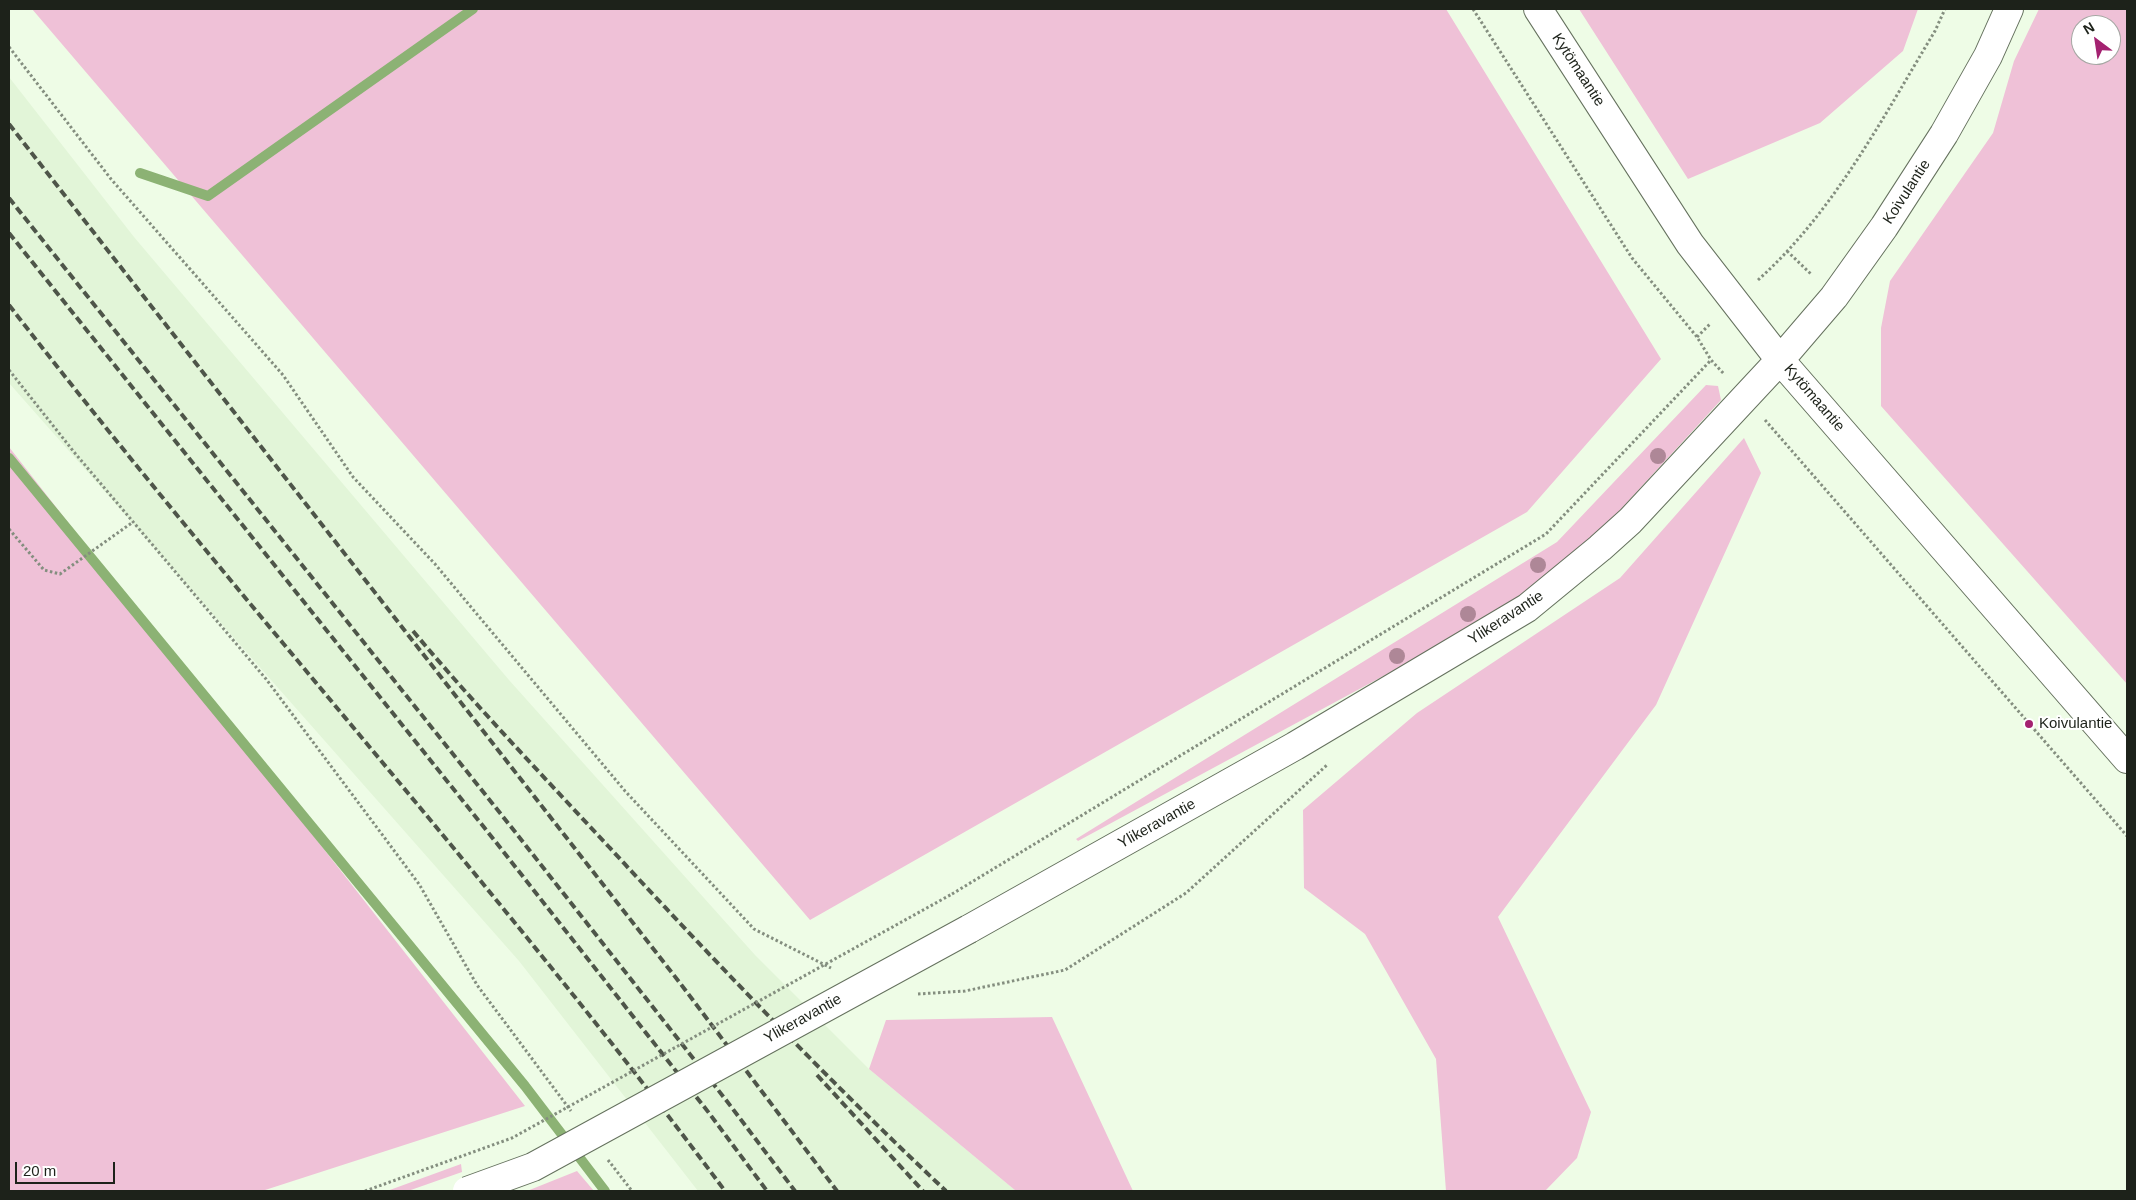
<!DOCTYPE html>
<meta charset="utf-8">
<style>
body{margin:0}
#map{position:relative;width:2136px;height:1200px;overflow:hidden;background:#eefce6;font-family:Helvetica,sans-serif}
canvas{display:block}
.frame{position:absolute;inset:0;border:10px solid #1d221a;pointer-events:none}
.north{position:absolute;left:2071px;top:15px;width:50px;height:50px;box-sizing:border-box;background:#fff;border:1px solid #a5a7a3;border-radius:50%;rotate:329deg;font-size:14px;font-weight:700;line-height:20px;text-align:center;color:#1d221a}
.north::after{content:'';display:block;margin:auto;width:18px;height:22px;background:#a42271;clip-path:polygon(50% 0,100% 100%,50% 72%,0 100%)}
.scale{position:absolute;left:15px;top:1162px;width:100px;height:22px;box-sizing:border-box;border:2px solid #1d221a;border-top:0;padding-left:6px;font-size:15px;line-height:18px;white-space:nowrap;color:#1d221a;-webkit-text-stroke:4px #fff;paint-order:stroke}
</style>
<div id="map">
<canvas width="2136" height="1200"></canvas>
<div class="frame"></div>
<div class="north">N</div>
<div class="scale">20 m</div>
</div>
<script>
const ctx = document.querySelector('canvas').getContext('2d');
ctx.lineJoin = 'round';
function fillPath(path, color) { ctx.fillStyle = color; ctx.fill(path, 'evenodd'); }
function trace(path, color, width, dash) { ctx.strokeStyle = color; ctx.lineWidth = width; ctx.lineCap = dash ? 'butt' : 'round'; ctx.setLineDash(dash || []); ctx.stroke(path); }
function label(font, color, halo, rows, align = 'center') {
  ctx.font = font + ' Helvetica,sans-serif'; ctx.lineWidth = 4; ctx.setLineDash([]); ctx.textBaseline = 'middle'; ctx.strokeStyle = halo; ctx.fillStyle = color; for (const [text, x, y, turn = 0] of rows) {
    ctx.save(); ctx.translate(x, y); ctx.rotate((+turn || 0) * Math.PI / 180); ctx.textAlign = isNaN(turn) ? turn : align; if (halo) ctx.strokeText(text, 0, 0); ctx.fillText(text, 0, 0); ctx.restore();
  }
}
fillPath(new Path2D(`
 M9,77L134,237L509,680L755,955L869,1069L1016,1191H698L519,961L9,383Z`), '#e2f5d8');
fillPath(new Path2D(`
 M32,9H1446L1661,359L1527,512L810,920Z
 M1579,9H1918L1903,51L1820,123L1688,179Z
 M2039,9H2127V684L1881,406V328L1890,281L1993,133L2014,61ZM2081,25H2111V55H2081Z
 M1706,385L1718,386L1721,400L1587,546L1538,585L1476,626L1078,841L1076,839L1557,542Z
 M1744,438L1761,473L1656,705L1498,917L1591,1112L1577,1158L1545,1191H1446L1436,1059L1365,934L1304,888L1303,810L1417,713L1620,578Z
 M9,447L525,1106L262,1191H9Z
 M1052,1017L1133,1191H1016L869,1069L886,1020Z
 M461,1164L462,1172L408,1191H387Z
 M577,1171L594,1191H527Z`), '#efc1d7');
trace(new Path2D(`
 M140,173L208,196L473,9
 M9,458L525,1086L605,1191`), '#8cb274', 10);
const minor = new Path2D(`
 M1538,9L1690,244L1780,360L2127,759
 M969,929L1295,746L1527,608L1600,548L1630,521L1780,360L1834,297L1884,227L1944,134L1988,56L2009,9`);
trace(minor, '#65715e', 30);
trace(new Path2D(`
 M1473,9L1632,258L1697,337L1711,360L1724,374
 M9,47L111,179L283,375L353,477L435,564L625,791L754,929L831,968
 M1787,251L1812,275
 M1758,280C1834,212 1883,117 1935,31L1945,9
 M1697,337L1711,323
 M9,370L74,452L266,679L419,884L477,985L571,1111
 M1765,420L2127,836
 M9,529L44,570L60,574L133,522
 M952,894L1546,534L1711,360
 M918,994L965,991L1065,970L1186,893L1327,765
 M608,1160L632,1191`), '#848e7f', 3, [2.5, 2.5]);
trace(minor, '#fff', 28);
trace(new Path2D(`
 M9,124L680,983L837,1191
 M9,198L512,828L726,1100L795,1191
 M9,233L495,841L709,1113L767,1191
 M9,305C241,605 498,886 725,1191
 M413,631C475,705 543,776 609,847C718,965 829,1081 946,1191
 M817,1075L923,1191`), '#4e5549', 4, [8, 4]);
const minorBridge = new Path2D(`
 M467,1191L533,1167L969,929`);
trace(minorBridge, '#65715e', 30, []);
trace(new Path2D(`
 M365,1191L512,1138L952,894`), '#848e7f', 3, [2.5, 2.5]);
trace(minorBridge, '#fff', 28);
ctx.fillStyle = '#ae8797';
for (const [x, y] of [
 [1658,456],
 [1538,565],
 [1468,614],
 [1397,656]
]) { ctx.beginPath(); ctx.arc(x, y, 8, 0, 2 * Math.PI); ctx.fill(); }
for (const [x, y, r, color] of [
 [2029,724,5,"#a42271"]
]) { const dot = new Path2D(); dot.arc(x, y, r, 0, 2 * Math.PI); ctx.fillStyle = color; ctx.fill(dot); trace(dot, '#fff', 2); }
label('15px', '#1d221a', '#fff', [
 ["Kytömaantie",1578,70,57],
 ["Koivulantie",1907,192,-57],
 ["Kytömaantie",1814,398,49],
 ["Ylikeravantie",1506,618,-33],
 ["Ylikeravantie",1157,824,-29],
 ["Ylikeravantie",803,1019,-29]
]);
label('15px', '#1d221a', '#fff', [
 ["Koivulantie",2039,724]
], 'left');
</script>
